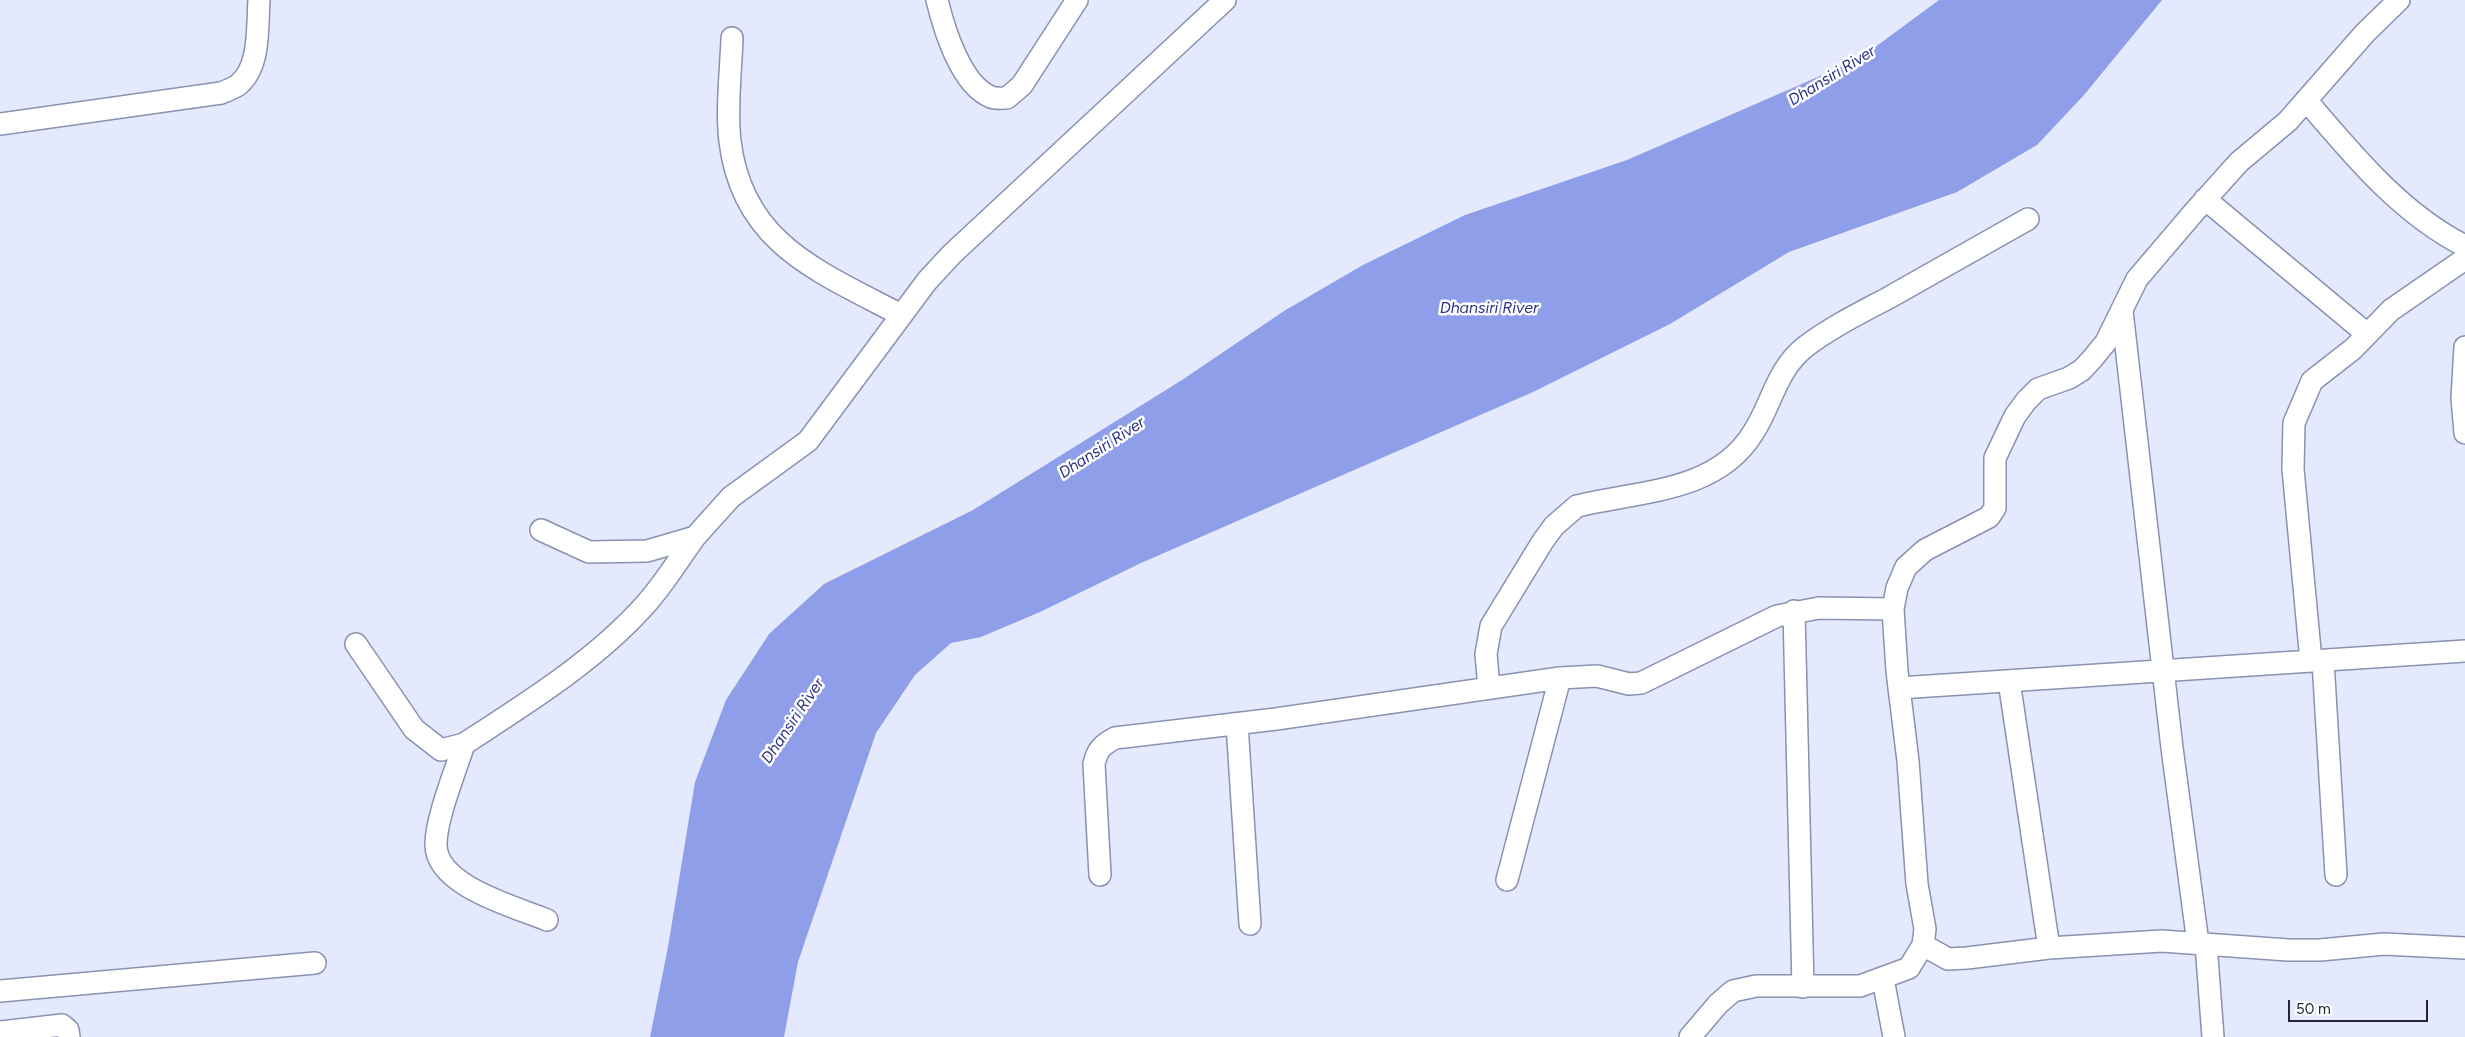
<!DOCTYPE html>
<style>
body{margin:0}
#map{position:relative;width:2465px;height:1037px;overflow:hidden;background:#e4e9fe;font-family:Figtree,sans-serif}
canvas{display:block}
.scale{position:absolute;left:2288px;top:1000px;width:140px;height:22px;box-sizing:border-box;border:2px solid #232633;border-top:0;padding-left:6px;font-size:15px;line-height:18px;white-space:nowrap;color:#232633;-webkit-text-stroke:4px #fff;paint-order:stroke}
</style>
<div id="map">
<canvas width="2465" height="1037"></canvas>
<div class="scale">50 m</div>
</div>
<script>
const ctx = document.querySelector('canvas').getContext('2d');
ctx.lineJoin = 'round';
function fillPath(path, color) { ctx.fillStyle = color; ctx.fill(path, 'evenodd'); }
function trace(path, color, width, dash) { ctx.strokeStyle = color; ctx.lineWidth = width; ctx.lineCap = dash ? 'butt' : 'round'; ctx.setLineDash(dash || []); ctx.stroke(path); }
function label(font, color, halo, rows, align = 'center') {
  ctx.font = font + ' Figtree,sans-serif'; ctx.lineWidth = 5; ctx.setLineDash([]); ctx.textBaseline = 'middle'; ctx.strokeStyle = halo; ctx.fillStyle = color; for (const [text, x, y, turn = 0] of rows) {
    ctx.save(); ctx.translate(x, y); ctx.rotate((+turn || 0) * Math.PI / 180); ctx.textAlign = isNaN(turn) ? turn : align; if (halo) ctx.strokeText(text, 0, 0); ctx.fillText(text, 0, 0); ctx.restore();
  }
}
fillPath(new Path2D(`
 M1939,0H2162L2084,95L2037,145L1957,192L1789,252L1670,324L1533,392L1141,563L1040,612L981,637L951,643L915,675L876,733L798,962L784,1037H650L668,947L695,782L726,700L769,634L824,584L973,510L1182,380L1284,311L1363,265L1465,215L1627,160L1859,59Z`), '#8f9ee8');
const minor = new Path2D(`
 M937,0C944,29 961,85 991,97C996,99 1003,98 1007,98L1022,85L1077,0
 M732,38C731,70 726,110 730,141C742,244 820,272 901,315
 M2306,100C2352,154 2401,214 2465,246
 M0,124L221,93C226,91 234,88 238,85C261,67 257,26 259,0
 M2205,199L2367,334
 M2122,311L2172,748L2198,943
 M2465,347L2462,398L2465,433
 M541,530L589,552L647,551L695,537L731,497L808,441L927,281L952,254L1225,0
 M1794,611L1803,987
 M356,644L414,729L441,750L464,744C527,703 595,661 645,605C664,584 679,559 695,537
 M2311,661L2293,469L2294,423L2312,381L2353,349L2391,310L2465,259
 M2323,661L2336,875
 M2009,681L2049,948
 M1489,688L1486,654L1491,626L1543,541L1554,526L1577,506C1638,491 1716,493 1753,433C1772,404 1776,370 1805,347C1831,327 1862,312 1890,297C1936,271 1982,245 2028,219
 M1899,688L2465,651
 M1237,724L1250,924
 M464,744C456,770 436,818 436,844C435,886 516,907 547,920
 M1100,875L1094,764C1097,750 1102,745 1115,738L1276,719L1560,678L1597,676L1629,684L1641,683L1777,616L1819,608L1893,609
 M1507,880L1560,678
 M2206,944L2213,1037
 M1923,945L1948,959L1967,958L2049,948L2162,941L2288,950H2320L2384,944L2465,948
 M1883,979L1894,1037
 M0,991L315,963
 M0,1032L62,1025L68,1030L69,1037
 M1690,1037L1718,1004L1733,991L1756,986H1860L1909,968L1923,945L1925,929L1917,884L1908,761L1897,671L1893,609L1897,588L1906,567L1925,550L1989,517L1995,508V458L2015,416L2026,401L2038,389L2069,378L2082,370L2093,358L2106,342L2137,279L2195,211L2239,162L2288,121L2365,33L2399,0`);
trace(minor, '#8a91b1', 24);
trace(minor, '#fff', 21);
label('italic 16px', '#2c3185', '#fff', [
 ["Dhansiri River",1832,76,-32],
 ["Dhansiri River",1489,308],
 ["Dhansiri River",1102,448,-33],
 ["Dhansiri River",793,721,-56]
]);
</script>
